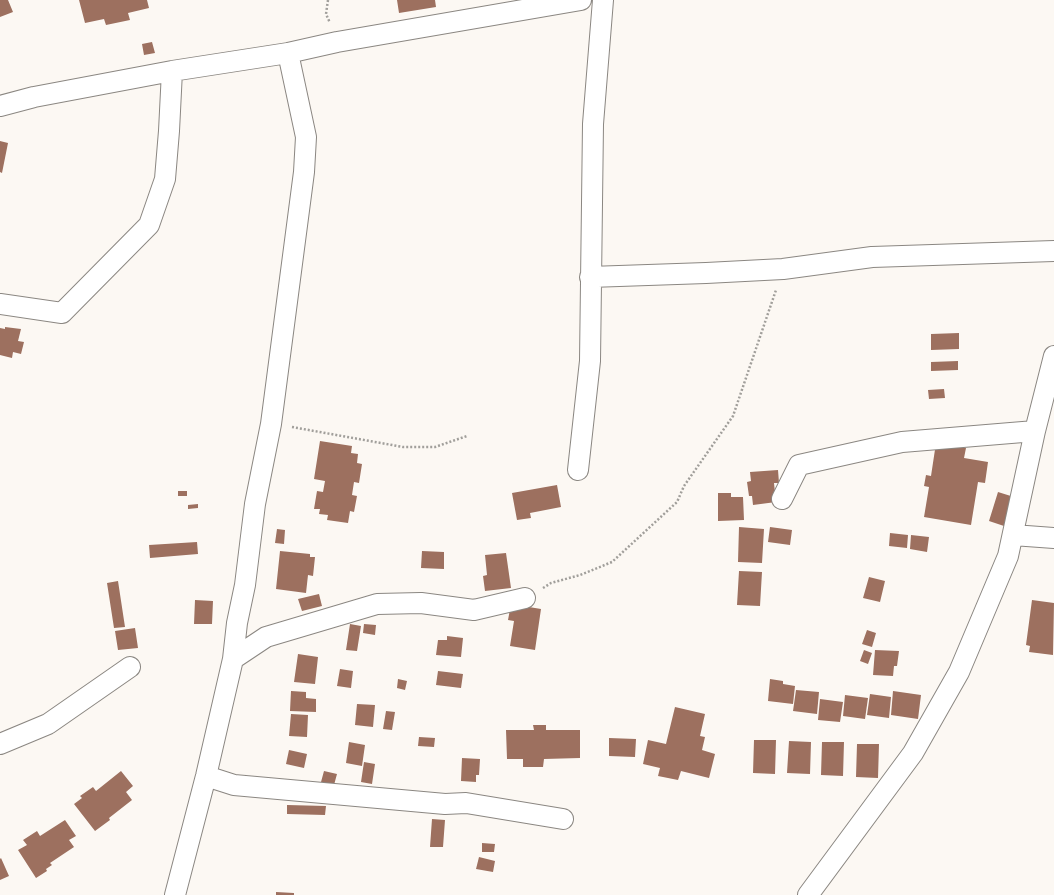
<!DOCTYPE html>
<style>
body{margin:0}
canvas{display:block;background:#fcf8f3}
</style>
<canvas width="1054" height="895"></canvas>
<script>
const ctx = document.querySelector('canvas').getContext('2d');
ctx.lineJoin = 'round';
function fillPath(path, color) { ctx.fillStyle = color; ctx.fill(path, 'evenodd'); }
function trace(path, color, width, dash) { ctx.strokeStyle = color; ctx.lineWidth = width; ctx.lineCap = dash ? 'butt' : 'round'; ctx.setLineDash(dash || []); ctx.stroke(path); }
fillPath(new Path2D(`
 M0,0H8L13,12L0,17Z
 M79,0H147L149,8L128,13L130,20L106,25L104,19L85,23Z
 M397,0H435L436,7L399,13Z
 M152,42L155,53L144,55L142,44Z
 M0,141L8,143L2,173L0,172Z
 M5,327L21,329L18,341L24,342L21,354L13,352L12,358L0,355V328L5,329Z
 M959,333V349L931,350V334Z
 M958,361V370L931,371V362Z
 M944,389L945,398L929,399L928,390Z
 M320,441L352,446L351,453L358,454L357,463L362,464L359,483L354,482L352,495L357,496L354,512L350,511L348,523L327,520L328,515L319,514L320,509H314L317,491L323,492L325,481L314,479Z
 M936,443L966,448L964,458L988,462L985,483L978,482L971,525L924,517L929,487L924,486L926,475L931,476Z
 M778,470L779,483H774L776,502L753,505L752,496H749L747,482L751,481L750,472Z
 M557,485L561,507L530,513L531,518L517,520L512,493Z
 M178,491H187V496H178Z
 M998,492L1014,497L1004,526L989,521Z
 M718,493H731V497H743L744,520L718,521Z
 M198,504V508L188,509V505Z
 M739,527L764,529L762,563L738,562Z
 M770,527L792,530L790,545L768,542Z
 M277,529L285,530L284,544L275,543Z
 M890,533L908,535L907,548L889,546Z
 M911,535L929,537L927,552L910,549Z
 M197,542L198,554L150,558L149,545Z
 M280,551L310,554V557H315L313,576L308,575L306,593L276,589Z
 M422,551L444,552V569L421,568Z
 M506,553L511,588L485,591L483,576L487,575L485,555Z
 M739,571L762,572L760,606L737,605Z
 M869,577L885,581L880,602L863,598Z
 M118,581L125,627L114,628L107,583Z
 M319,594L322,606L302,611L298,599Z
 M195,600L213,601L212,624H194Z
 M1032,600L1054,603L1053,655L1029,652L1030,646L1026,645Z
 M511,604L541,609L535,650L510,646L514,621L508,620Z
 M350,624L361,626L357,651L346,650Z
 M364,624L376,625L375,635L363,633Z
 M135,628L138,648L118,650L115,631Z
 M867,630L876,633L872,647L862,644Z
 M447,636L463,638L461,657L436,655L438,640H447Z
 M864,650L872,653L868,664L860,661Z
 M875,650L899,651L897,666H894L893,676L873,675Z
 M298,654L318,657L315,684L294,682Z
 M340,669L353,671L351,688L337,686Z
 M438,671L463,674L461,688L436,685Z
 M398,679L407,681L405,690L397,688Z
 M770,679L783,681V684L795,686L793,704L768,701Z
 M796,690L819,692L817,714L793,711Z
 M291,691L306,692V698L316,699V712L290,711Z
 M893,691L921,695L918,719L891,715Z
 M870,694L891,697L889,718L867,715Z
 M845,695L868,698L865,719L843,716Z
 M820,699L843,702L840,722L818,720Z
 M357,704L375,705L373,727L355,725Z
 M675,707L705,714L700,736L705,737L702,750L715,754L709,778L681,771L678,780L658,776L660,768L643,764L648,740L666,744Z
 M386,711L395,712L392,730L383,729Z
 M291,714L308,715L307,737L289,736Z
 M533,725H546V730H580V758L544,759L543,767H523V759H507L506,730H534Z
 M419,737L435,738L434,747L418,746Z
 M609,738L636,739L635,757L609,756Z
 M754,740H776L775,774L753,773Z
 M789,741L811,742L810,774L787,773Z
 M349,742L365,745L362,766L346,763Z
 M822,742H844L843,776L821,775Z
 M857,744H879L878,778L856,777Z
 M289,750L307,754L304,768L286,764Z
 M462,758L480,759L479,775H476V782L461,781Z
 M364,762L375,764L372,784L361,782Z
 M121,771L133,786L126,792L132,800L109,818L110,820L95,831L74,804L82,798L80,796L93,787L96,791Z
 M324,771L337,774L334,785L321,782Z
 M287,805L326,806L325,815L287,814Z
 M432,819L445,820L443,847H430Z
 M65,820L76,836L69,840L74,847L50,863L52,865L46,869L47,871L36,878L18,850L27,845L23,840L37,831L40,836Z
 M482,843L495,844L494,852H482Z
 M479,857L495,861L493,872L476,869Z
 M1,858L9,876L0,880V859Z
 M276,892L294,893V895H276Z`), '#9d705f');
const minor = new Path2D(`
 M0,106L34,97L172,71L288,53L337,42L581,0
 M590,277L706,273L783,269L872,257L1054,251
 M0,304L62,313L149,225L165,179L169,131L172,71
 M578,470L590,361L593,124L603,0
 M782,499L799,465L902,442L1035,431
 M1013,535L1054,538
 M233,659L266,637L377,604L421,603L474,610L525,598
 M0,744L48,724L130,667
 M206,776L234,785L445,804L466,803L563,819
 M175,895L206,776L233,659L237,623L245,585L255,504L271,424L304,172L306,137L288,53
 M808,895L913,753L959,672L1008,556L1035,431L1054,356`);
trace(minor, '#8b8782', 22);
trace(new Path2D(`
 M328,0L326,14L330,23
 M292,427L403,447H435L467,436
 M543,588L551,583L580,575L612,562L677,502L684,486L733,416L776,290`), '#a19f9b', 2.5, [2, 2]);
trace(minor, '#fff', 20);
</script>
